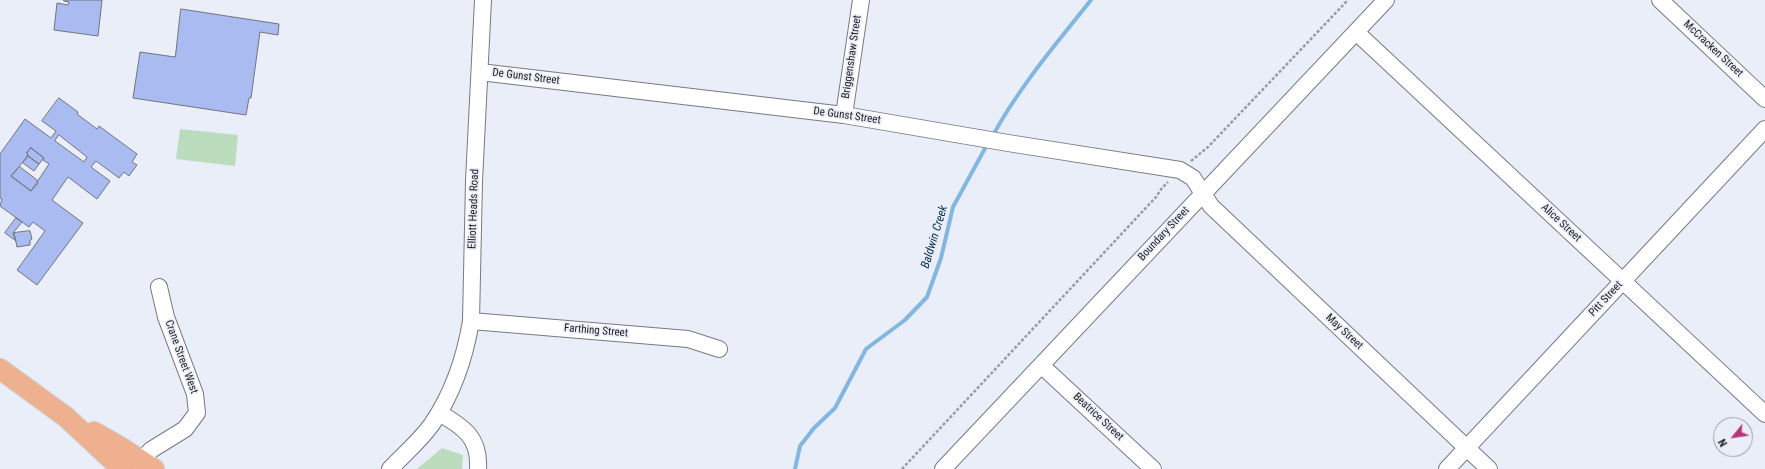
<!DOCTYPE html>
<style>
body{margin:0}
#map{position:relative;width:1765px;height:469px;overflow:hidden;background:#eaeef8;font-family:"Roboto Condensed",sans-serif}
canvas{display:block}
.north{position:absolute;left:1713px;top:417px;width:40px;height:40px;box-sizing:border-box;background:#eaeef8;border:1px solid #999ca3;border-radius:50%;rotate:240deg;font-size:11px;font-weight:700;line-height:16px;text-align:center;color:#202124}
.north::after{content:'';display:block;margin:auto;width:14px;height:18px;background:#ba357a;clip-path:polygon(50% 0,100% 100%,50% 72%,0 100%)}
</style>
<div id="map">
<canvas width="1765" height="469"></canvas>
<div class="north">N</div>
</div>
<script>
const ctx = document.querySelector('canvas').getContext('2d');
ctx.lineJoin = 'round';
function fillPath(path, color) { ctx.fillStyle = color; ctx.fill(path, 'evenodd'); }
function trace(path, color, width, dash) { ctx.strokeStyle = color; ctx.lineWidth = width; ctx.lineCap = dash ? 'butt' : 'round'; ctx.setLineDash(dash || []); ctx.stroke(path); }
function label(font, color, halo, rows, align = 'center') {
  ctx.font = font + ' "Roboto Condensed",sans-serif'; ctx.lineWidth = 3.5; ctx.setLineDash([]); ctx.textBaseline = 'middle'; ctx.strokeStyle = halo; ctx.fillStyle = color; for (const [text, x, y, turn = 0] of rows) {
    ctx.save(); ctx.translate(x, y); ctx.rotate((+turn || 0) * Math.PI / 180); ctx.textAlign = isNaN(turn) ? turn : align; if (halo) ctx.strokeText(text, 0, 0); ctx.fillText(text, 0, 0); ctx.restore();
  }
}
fillPath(new Path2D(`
 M180,129L238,135L235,166L176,159Z
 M442,448L463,455L462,469H417Z`), '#bcdcbe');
trace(new Path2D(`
 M992,137C1019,87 1056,44 1091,0
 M795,469L800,446L814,428L835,408L866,349L905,320L927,297L941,258L953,207L988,143`), '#83b7df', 4);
const building = new Path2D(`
 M64,0H102L98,36L54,30L57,3L68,5L69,2L64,1Z
 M181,9L279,24L278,35L260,32L251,98H249L246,115L133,98L140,52L175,57Z
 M59,98L78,112L77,114L97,129L99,126L137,154L132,162L137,165L129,176L124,172L119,178L96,161L91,167L110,181L97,199L68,177L52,200L83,223L37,285L17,270L45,231L33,222L29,227L0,206L2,199L0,198V154L25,119L51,138L56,131L42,121ZM59,135L87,157L84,162L55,141ZM31,148L44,158L43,160L49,164L31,191L11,176L28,156L27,153Z
 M31,148L44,158L39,164L28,156L27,153Z
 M28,156L39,164L34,171L23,163Z
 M20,167L37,180L38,183L31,191L11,176L18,168Z
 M16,218L22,222L13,233L16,241L5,233Z
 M30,231L32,239L30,240V245L17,247L14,233Z`);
fillPath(building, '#a9bbf1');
trace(building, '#71747d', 1);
const minor = new Path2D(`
 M1660,0L1765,99
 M1356,32L1765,414
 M480,72L844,115L1008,143L1180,170L1193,178L1211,206L1489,469
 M844,115L861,0
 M471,321L688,339L719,349
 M1042,366L1153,469
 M439,413C464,427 480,438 478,469
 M134,468L151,450L185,429L197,413L195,394L166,317L159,287
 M390,469C404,454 420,441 432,424C453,393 465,357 471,321L474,181L483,0
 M943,469L1386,0
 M1447,469L1765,129`);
const major = new Path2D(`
 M0,369L66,417L112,460L125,469
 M94,432L122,448L154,469`);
trace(minor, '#777a83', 18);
trace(major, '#cececf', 22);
trace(new Path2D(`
 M1191,161L1208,147L1348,0
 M902,469L1156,197L1162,188L1168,182`), '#989ba2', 2.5, [3, 2]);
trace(minor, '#fff', 16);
trace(major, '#eeb08f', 20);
label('11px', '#202124', '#eaeef8', [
 ["McCracken Street",1713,49,43],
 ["Briggenshaw Street",852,57,-82],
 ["De Gunst Street",526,77,7],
 ["De Gunst Street",847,116,8],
 ["Elliott Heads Road",474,209,-88],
 ["Alice Street",1561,223,43],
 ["Boundary Street",1164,234,-47],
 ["Pitt Street",1606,299,-47],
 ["Farthing Street",596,331,5],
 ["May Street",1344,332,43],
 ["Crane Street West",181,357,70],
 ["Beatrice Street",1098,417,43]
]);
label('italic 12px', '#032d48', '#eaeef8', [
 ["Baldwin Creek",935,237,-73]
]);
</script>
